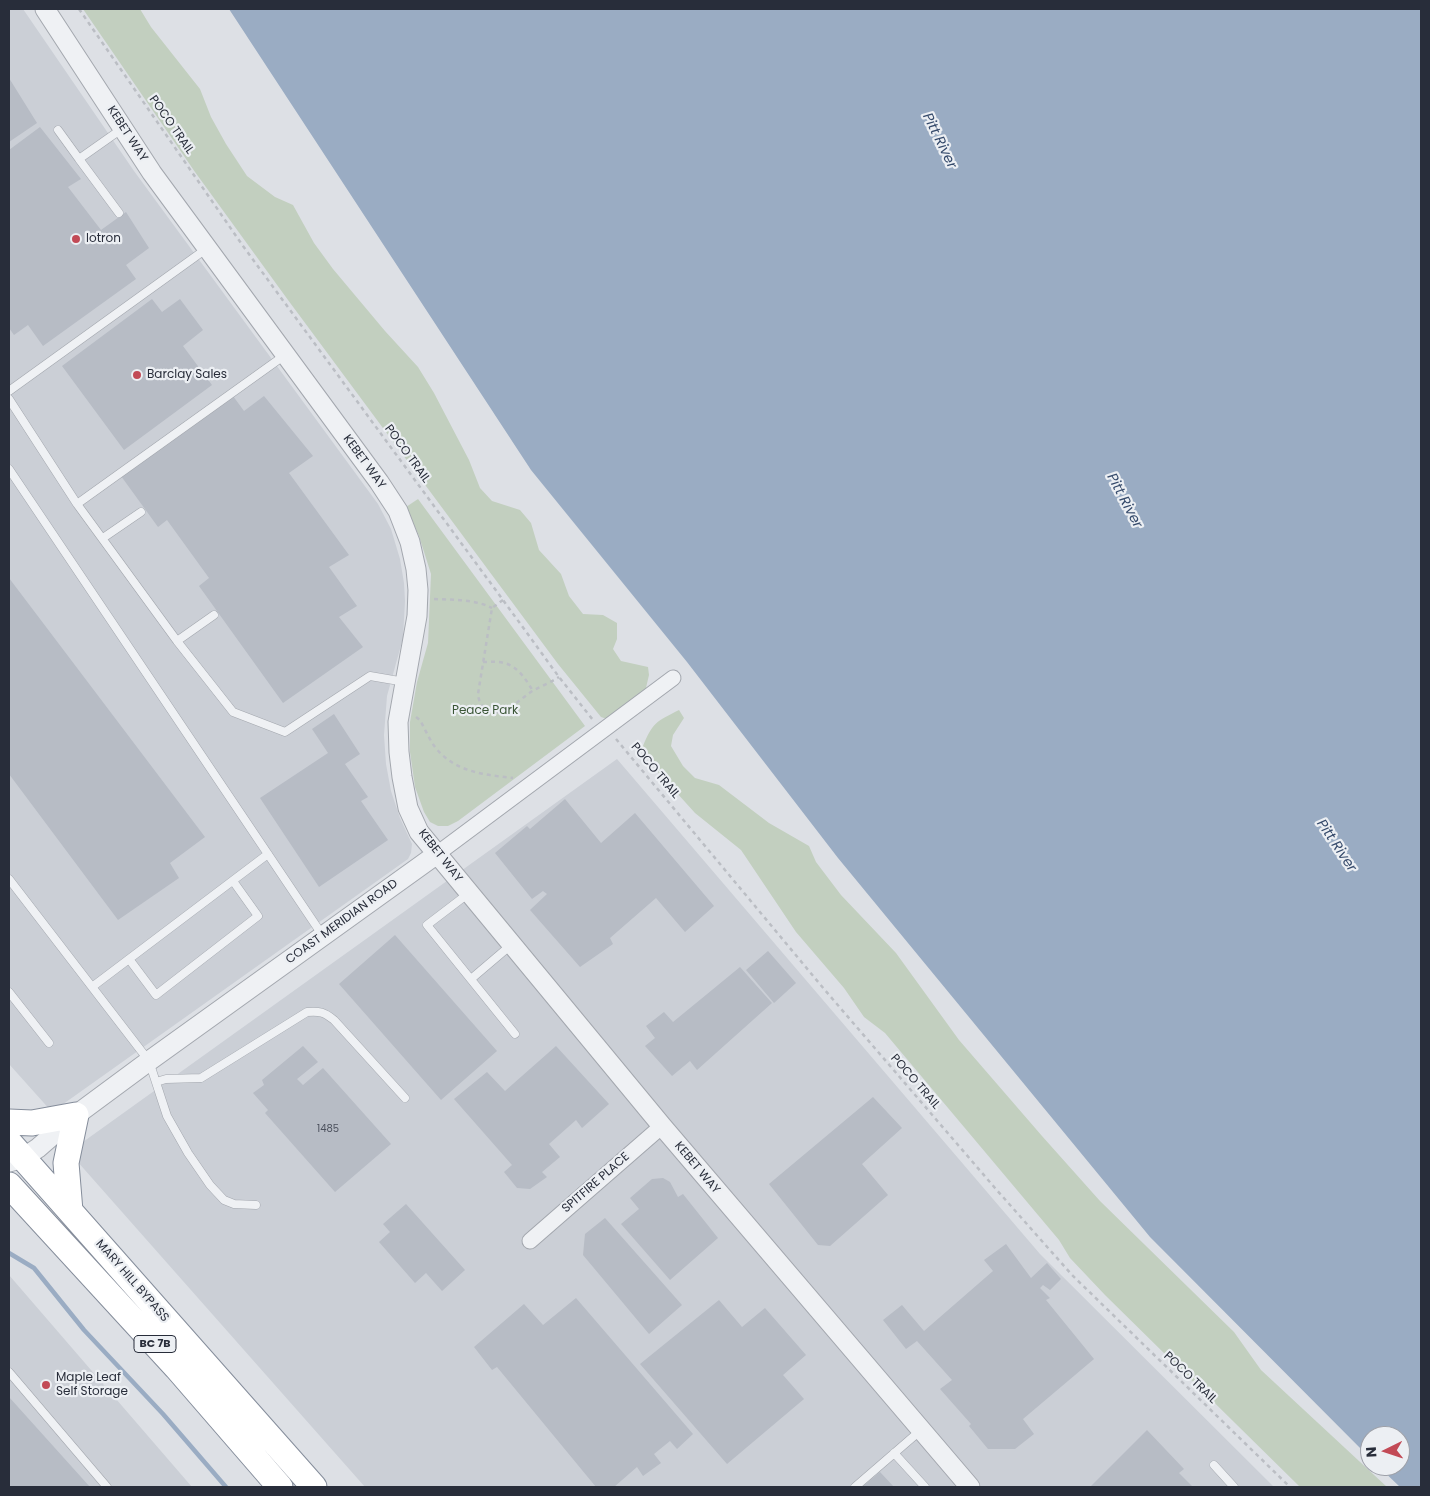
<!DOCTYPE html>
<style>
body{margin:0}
#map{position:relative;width:1430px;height:1496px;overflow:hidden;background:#dde0e5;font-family:Poppins,sans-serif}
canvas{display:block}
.frame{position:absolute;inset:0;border:10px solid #282d3a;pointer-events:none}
.north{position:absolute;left:1360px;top:1426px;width:50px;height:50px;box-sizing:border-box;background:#eceff3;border:1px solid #9ea1a9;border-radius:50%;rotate:266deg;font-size:14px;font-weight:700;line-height:20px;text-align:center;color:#282d3a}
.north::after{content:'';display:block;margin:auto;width:18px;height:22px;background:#c24a56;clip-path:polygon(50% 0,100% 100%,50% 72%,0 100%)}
</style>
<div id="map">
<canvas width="1430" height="1496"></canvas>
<div class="frame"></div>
<div class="north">N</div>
</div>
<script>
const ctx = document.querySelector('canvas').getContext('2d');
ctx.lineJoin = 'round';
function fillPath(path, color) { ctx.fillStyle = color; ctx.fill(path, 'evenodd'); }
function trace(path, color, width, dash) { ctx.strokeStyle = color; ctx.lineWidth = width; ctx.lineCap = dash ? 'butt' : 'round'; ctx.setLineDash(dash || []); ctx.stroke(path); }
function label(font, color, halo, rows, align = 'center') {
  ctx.font = font + ' Poppins,sans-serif'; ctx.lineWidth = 4.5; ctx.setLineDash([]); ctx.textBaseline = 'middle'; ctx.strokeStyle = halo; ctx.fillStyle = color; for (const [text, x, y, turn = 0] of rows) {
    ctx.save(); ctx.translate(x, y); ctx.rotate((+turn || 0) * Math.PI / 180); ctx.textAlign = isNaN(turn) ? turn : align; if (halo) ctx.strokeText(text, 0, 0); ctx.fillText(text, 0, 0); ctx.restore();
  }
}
fillPath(new Path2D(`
 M9,9H23L134,171L378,504L391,529L400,559L404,583L405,601L403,638L387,696L384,735L386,764L391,791L400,818L412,844L411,853L408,859L52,1112L9,1064Z
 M617,759L1040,1254L1274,1487H365L69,1152Z
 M9,1275L192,1487H9Z`), '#cbcfd6');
fillPath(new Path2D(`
 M83,9H140L151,27L200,89L211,117L226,144L247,176L275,197L293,205L314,243L333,269L385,331L418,367L434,393L469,460L480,488L492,501L520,510L531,523L539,550L561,574L569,596L583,614L603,615L617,623V639L613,649L621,661L648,667L649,675L645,692L607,719L601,717L558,664L288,300L195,172Z
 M418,499L585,726L458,821L448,826H438L430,822L424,812L415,787L410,752V722L417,682L428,643L431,574L419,536L406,507Z
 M679,710L684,718L673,735L671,746L683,766L695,778L719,785L769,823L809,846L816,862L841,895L896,953L959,1040L1042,1136L1100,1201L1234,1332L1261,1370L1387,1487H1300L1105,1295L1070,1258L1059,1240L885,1033L864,1017L844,988L796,932L741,850L695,813L657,771L643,746C653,722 656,722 679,710Z`), '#c2cfbf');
fillPath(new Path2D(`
 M229,9H1421V1487H1400L1378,1466H1400V1436H1370V1458L1150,1237L838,858L687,662L531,470Z`), '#9aacc3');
trace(new Path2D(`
 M9,1253L34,1268L84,1330L163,1414L226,1487`), '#9aacc3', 4.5);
fillPath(new Path2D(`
 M9,78L37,123L9,142Z
 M40,127L81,179L68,187L101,230L126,212L149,248L126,265L136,279L43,346L28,325L14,335L9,328V150Z
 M152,299L162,312L180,299L203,330L183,346L212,385L124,450L62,366Z
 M233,396L244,411L264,396L313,456L289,473L349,555L329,567L357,606L339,617L363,647L283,703L199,586L209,578L167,520L158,527L121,476Z
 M9,578L205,837L170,863L179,878L118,920L9,774Z
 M334,714L360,754L345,764L368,797L361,801L388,840L319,887L260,798L328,753L312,729Z
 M565,799L601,843L635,813L714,906L685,932L656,898L610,938L613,944L580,967L530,910L547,894L543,891L532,899L495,853L527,826L530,829Z
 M395,935L497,1051L441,1100L339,984Z
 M768,951L796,983L774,1003L746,970Z
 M740,967L772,1003L697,1070L690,1061L672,1076L645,1046L655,1038L646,1026L664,1012L673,1022Z
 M303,1046L318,1062L297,1079L303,1085L323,1068L391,1144L335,1192L265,1113L268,1110L253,1093L264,1085L262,1080Z
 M556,1046L609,1104L582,1128L576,1120L549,1144L560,1157L542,1172L547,1177L530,1189L517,1188L504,1172L512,1165L454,1099L487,1072L505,1091Z
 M873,1097L902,1128L862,1164L888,1195L830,1246L818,1245L769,1184Z
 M663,1178L670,1182L678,1197L683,1194L718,1238L670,1280L621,1224L639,1209L630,1198L652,1179Z
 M406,1204L465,1270L442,1291L426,1273L415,1283L379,1242L390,1232L383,1224Z
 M605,1218L682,1305L649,1334L583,1255L585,1234Z
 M1006,1244L1031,1278L1047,1263L1061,1279L1050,1290L1043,1285L1040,1288L1050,1298L1046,1300L1094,1359L1023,1419L1034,1434L1015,1449H988L969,1426L971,1424L940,1389L952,1380L917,1341L906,1349L883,1320L902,1305L924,1331L993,1271L984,1260Z
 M576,1298L693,1434L677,1449L670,1441L654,1454L661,1463L643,1476L637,1467L614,1487H596L497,1367L492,1370L474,1347L524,1304L543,1325Z
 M719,1300L742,1327L765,1308L806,1355L783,1375L804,1399L727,1464L640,1364Z
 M9,1397L90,1487H9Z
 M1147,1430L1184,1469L1179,1473L1193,1487H1090Z
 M880,1472L894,1487H862Z`), '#b7bcc5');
const service = new Path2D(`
 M58,130L79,159
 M119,213L79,159L123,128
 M285,355L77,504L177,641L233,712L285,732L370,676L405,682
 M9,391L206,249
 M9,399L77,504
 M9,469L323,936
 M103,538L141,512
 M177,641L214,615
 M9,879L149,1061L167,1116L188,1153L210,1185L224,1200L234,1204L256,1205
 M469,893L427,925L515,1034
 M129,959L156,995L258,916L233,881
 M471,979L511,945
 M92,987L268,854
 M9,992L49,1043
 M156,1082L166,1079L201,1078L307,1012C320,1011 324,1012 334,1020L405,1098
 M9,1372L107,1487
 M894,1453L925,1487
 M1214,1465L1234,1487
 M855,1487L921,1430`);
const minor = new Path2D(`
 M437,854L673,678
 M530,1241L662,1126`);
const tertiary = new Path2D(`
 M45,9L152,173L379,482L398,511L410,542L416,569L418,590L417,616L398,722L399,752L402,777L408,808L419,832L662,1126L970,1487
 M9,1162L23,1158L38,1148L76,1115L149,1061L437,854`);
const trunk = new Path2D(`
 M9,1122L32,1123L76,1115L66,1163L70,1211
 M9,1142L314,1487
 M9,1185L177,1368L280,1487`);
trace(service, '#a3a7ae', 9);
trace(minor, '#a3a7ae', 17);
trace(tertiary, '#a3a7ae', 21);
trace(trunk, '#858d9b', 27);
trace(new Path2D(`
 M79,9L243,246L503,600L559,677L593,720
 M434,599C454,600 474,599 492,608
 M503,600L492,608L478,694C479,708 491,717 505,710C516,705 524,696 534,690C542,686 551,682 559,677
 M483,662C490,662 497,661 504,663C518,666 526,680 533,691
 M416,717L420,720C425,729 429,739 435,747C454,772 485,775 513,778
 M616,739L824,989L995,1188L1072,1275L1290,1487`), '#bbbec4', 2.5, [4, 4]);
trace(service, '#eff1f4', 8);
trace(minor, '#eff1f4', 15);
trace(tertiary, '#eff1f4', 19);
trace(trunk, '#fff', 25);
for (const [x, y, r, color] of [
 [76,239,5,"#c24a56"],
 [137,375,5,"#c24a56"],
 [46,1385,5,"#c24a56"]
]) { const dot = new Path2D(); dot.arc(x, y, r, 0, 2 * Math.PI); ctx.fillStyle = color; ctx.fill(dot); trace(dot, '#eceff3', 2); }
label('10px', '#4c515d', null, [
 ["1485",328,1129]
]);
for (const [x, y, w] of [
 [155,1344,42]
]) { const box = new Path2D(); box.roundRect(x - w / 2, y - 8.5, w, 17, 4); ctx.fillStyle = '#eceff3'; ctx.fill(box); trace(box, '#282d3a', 1); }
label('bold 11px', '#282d3a', null, [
 ["BC 7B",155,1344]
]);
label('12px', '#282d3a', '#eceff3', [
 ["POCO TRAIL",171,125,55],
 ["KEBET WAY",127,134,57],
 ["POCO TRAIL",407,454,54],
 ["KEBET WAY",364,462,54],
 ["POCO TRAIL",655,771,50],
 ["KEBET WAY",440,856,52],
 ["COAST MERIDIAN ROAD",342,922,-36],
 ["POCO TRAIL",915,1082,49],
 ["KEBET WAY",697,1168,50],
 ["SPITFIRE PLACE",596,1183,-41],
 ["MARY HILL BYPASS",132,1281,49],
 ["POCO TRAIL",1190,1378,44]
]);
label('12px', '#282d3a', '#eceff3', [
 ["Iotron",86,239],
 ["Barclay Sales",147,375],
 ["Maple Leaf",56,1378],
 ["Self Storage",56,1392]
], 'left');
label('12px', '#3a5536', '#eceff3', [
 ["Peace Park",485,711]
]);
label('italic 14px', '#354a6b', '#eceff3', [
 ["Pitt River",939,141,64],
 ["Pitt River",1124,501,62],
 ["Pitt River",1336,846,56]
]);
</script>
